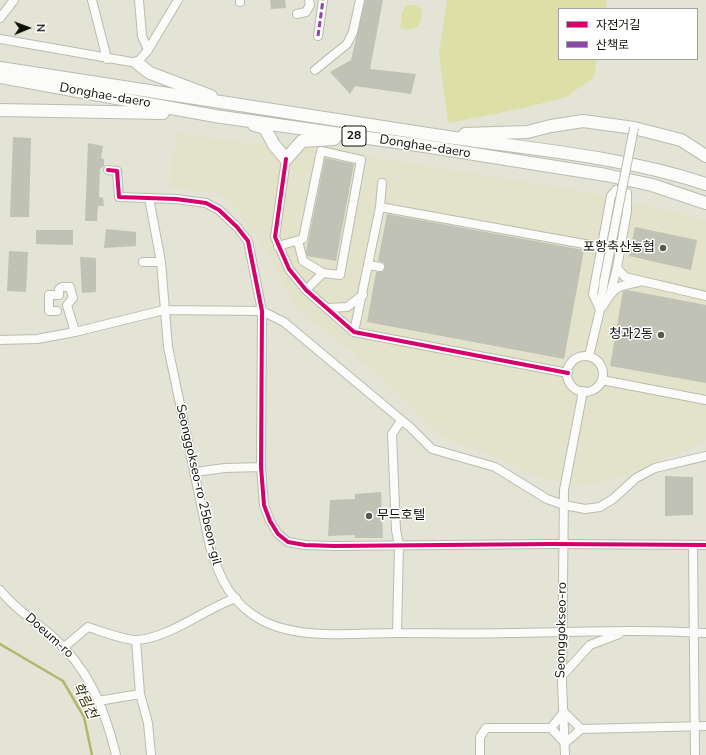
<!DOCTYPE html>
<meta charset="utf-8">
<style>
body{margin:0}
#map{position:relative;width:706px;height:755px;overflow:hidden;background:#e3e4d5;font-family:"Nunito Sans","Noto Sans KR",sans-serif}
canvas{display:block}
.legend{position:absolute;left:558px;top:8px;width:140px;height:52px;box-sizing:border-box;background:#fff;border:1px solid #9f9f9c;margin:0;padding:5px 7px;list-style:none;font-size:12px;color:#0f1007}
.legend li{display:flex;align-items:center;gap:8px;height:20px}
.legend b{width:20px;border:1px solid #9f9f9c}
.north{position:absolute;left:8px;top:8px;width:40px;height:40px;-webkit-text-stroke:3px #fff;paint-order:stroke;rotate:89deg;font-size:11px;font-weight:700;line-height:16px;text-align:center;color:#0f1007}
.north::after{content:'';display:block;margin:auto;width:14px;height:18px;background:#0f1007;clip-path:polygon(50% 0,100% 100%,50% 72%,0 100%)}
</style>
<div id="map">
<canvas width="706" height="755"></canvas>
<ul class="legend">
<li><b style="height:5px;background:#d6006c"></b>자전거길</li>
<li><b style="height:5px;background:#8e44ad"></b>산책로</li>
</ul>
<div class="north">N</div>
</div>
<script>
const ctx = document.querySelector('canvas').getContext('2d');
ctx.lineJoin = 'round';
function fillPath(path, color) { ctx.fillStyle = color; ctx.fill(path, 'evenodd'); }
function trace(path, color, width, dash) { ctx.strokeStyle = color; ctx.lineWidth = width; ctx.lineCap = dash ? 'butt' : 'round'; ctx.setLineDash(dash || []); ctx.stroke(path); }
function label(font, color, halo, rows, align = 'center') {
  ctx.font = font + ' "Nunito Sans","Noto Sans KR",sans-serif'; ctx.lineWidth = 3; ctx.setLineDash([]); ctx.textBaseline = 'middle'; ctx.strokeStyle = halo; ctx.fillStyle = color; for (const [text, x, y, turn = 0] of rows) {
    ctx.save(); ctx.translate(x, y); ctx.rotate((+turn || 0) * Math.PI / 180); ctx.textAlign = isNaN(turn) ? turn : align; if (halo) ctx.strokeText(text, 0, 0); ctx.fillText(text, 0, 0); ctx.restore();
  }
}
fillPath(new Path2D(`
 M177,133L245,143L323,144L386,160L573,189L659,208L706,221V440L677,454L617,478L581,486L533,475L492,455L442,436L349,349L294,307L264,247L222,194L169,187Z`), '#e2e3ca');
fillPath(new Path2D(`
 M447,0H607L606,9H559V59H597L594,77L566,97L524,108L448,123L439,54Z
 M406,5H414L421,9C425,23 415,33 400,28L402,13Z`), '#dce0a6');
trace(new Path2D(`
 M0,644L63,681L84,717L92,755`), '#b3b66d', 2.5);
fillPath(new Path2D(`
 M270,0H285L286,8L271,9Z
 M365,0H383L370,69L416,74L411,94L355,86L350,94L330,72L351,60Z
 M13,137L31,138L29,217H10Z
 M88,143L103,146L101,158L104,159V166L100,169L99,197L103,198L104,206H98L97,221H85Z
 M325,158L354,164L336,261L307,256L306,252Z
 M387,214L584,250L564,359L367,322L376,272H382L385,268L384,263L378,261Z
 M635,227L697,240L691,270L629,256Z
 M106,229L136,232V246L104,248Z
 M36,230H73V245L36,244Z
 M9,251L28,252L26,292L7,291Z
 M80,257L96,258V292L82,293Z
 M627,290L706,305V383L610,366L623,291Z
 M665,476L693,477V515L665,516Z
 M381,492L383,538H355V535L328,536L330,500L355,499V494Z`), '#c1c2b6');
const minor = new Path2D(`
 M92,0L107,59
 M139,0L142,36L148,50
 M240,0V2
 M297,14L306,12L310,5L309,0
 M0,18L14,0
 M318,36L323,0
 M0,39L137,63L148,50L178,0
 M315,70L347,44L353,32L360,0
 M286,159L275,237L289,269L306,290L354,332L568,373
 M108,170L117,171L119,197L176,199L206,203L219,210L237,227L248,241L262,311L261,467L264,505L270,521L278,534L288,542L305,545L334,546L552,544L706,545
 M627,193V211L617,268L625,277L706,296
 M149,198L161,262L168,347L210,547C220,579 231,604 263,621C300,640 356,633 397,633C434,633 472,634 509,633C575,632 641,629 706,633
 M380,207L382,183
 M298,241L303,261L323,273
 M278,246L303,239L321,151L361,160L340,275L323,273L306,290
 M143,262H161
 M369,265L380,267
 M611,291L617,268
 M603,306C614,287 617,286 639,282
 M327,308L347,307L363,295
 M600,310L593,294L611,196L616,190
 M57,311H49V295H59V289L62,287H70L73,298L67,305L75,332
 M354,332L380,207L601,247
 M0,340L37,339L75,332L164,310L262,311L284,322L411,428L432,449L495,467L547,499L564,505L585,509L600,507L613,499L636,478L655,468L706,456
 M589,356L600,310L604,281
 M567 374a18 18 0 1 1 36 0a18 18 0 1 1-36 0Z
 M602,380L706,400
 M195,472L225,468L261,467
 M693,545L695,755
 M0,590C14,608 33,620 50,634C89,668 104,707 116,755
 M397,633L399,545L396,530L392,434L401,421
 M136,640L140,694L148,723L151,755
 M63,648L88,627C101,631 123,640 136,640C168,639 206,608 236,598
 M562,676L590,645L619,634
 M98,701L140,694
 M551,728L564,712L581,729
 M480,755V737L486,728H551L565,743L581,729L706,726
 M565,755L562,682L564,490L583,391`);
const primary = new Path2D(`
 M137,63L150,73L211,96
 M0,68C147,91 294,114 441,136C529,149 621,156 706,184
 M0,77L215,116L424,146L606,175L652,185L706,203
 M0,110L163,113
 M254,125L265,128L274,145L286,159L302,141L334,139
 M465,134L527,132L551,126L583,121L634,128L681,140L706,156`);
trace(minor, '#bbbcb0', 10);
trace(primary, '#bbbcb0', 14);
trace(minor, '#fbfbf9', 8);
trace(primary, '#fbfbf9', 12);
const minorBridge = new Path2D(`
 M604,281L634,128`);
trace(minorBridge, '#bbbcb0', 10, []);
trace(minorBridge, '#fbfbf9', 8);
trace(new Path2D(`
 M318,36L323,0`), '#8e44ad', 3, [6, 3]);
trace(new Path2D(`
 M286,159L275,237L289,269L306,290L354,332L568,373
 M108,170L117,171L119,197L176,199L206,203L219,210L237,227L248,241L262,311L261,467L264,505L270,521L278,534L288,542L305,545L334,546L552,544L706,545`), '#d6006c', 4);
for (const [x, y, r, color] of [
 [663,248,4,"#595a4f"],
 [661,335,4,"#595a4f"],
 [369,516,4,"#595a4f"]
]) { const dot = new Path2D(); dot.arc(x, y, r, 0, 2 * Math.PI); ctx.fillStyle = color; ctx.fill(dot); trace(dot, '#fff', 1.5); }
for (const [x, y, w] of [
 [354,136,24]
]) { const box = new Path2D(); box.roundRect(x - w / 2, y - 10, w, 20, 3); ctx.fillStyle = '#fff'; ctx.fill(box); trace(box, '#0f1007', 1); }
label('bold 12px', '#0f1007', null, [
 ["28",354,136]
]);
label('13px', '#0f1007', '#fff', [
 ["Donghae-daero",105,96,10],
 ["Donghae-daero",425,147,9],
 ["Seonggokseo-ro 25beon-gil",198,485,77],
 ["Seonggokseo-ro",562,630,-89],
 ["Doeum-ro",49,636,42]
]);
label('13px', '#0f1007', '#fff', [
 ["포항축산농협",655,248],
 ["청과2동",653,335],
 ["무드호텔",377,516,"left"]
], 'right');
label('italic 14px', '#323308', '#fff', [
 ["학림천",84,701,64]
]);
</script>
